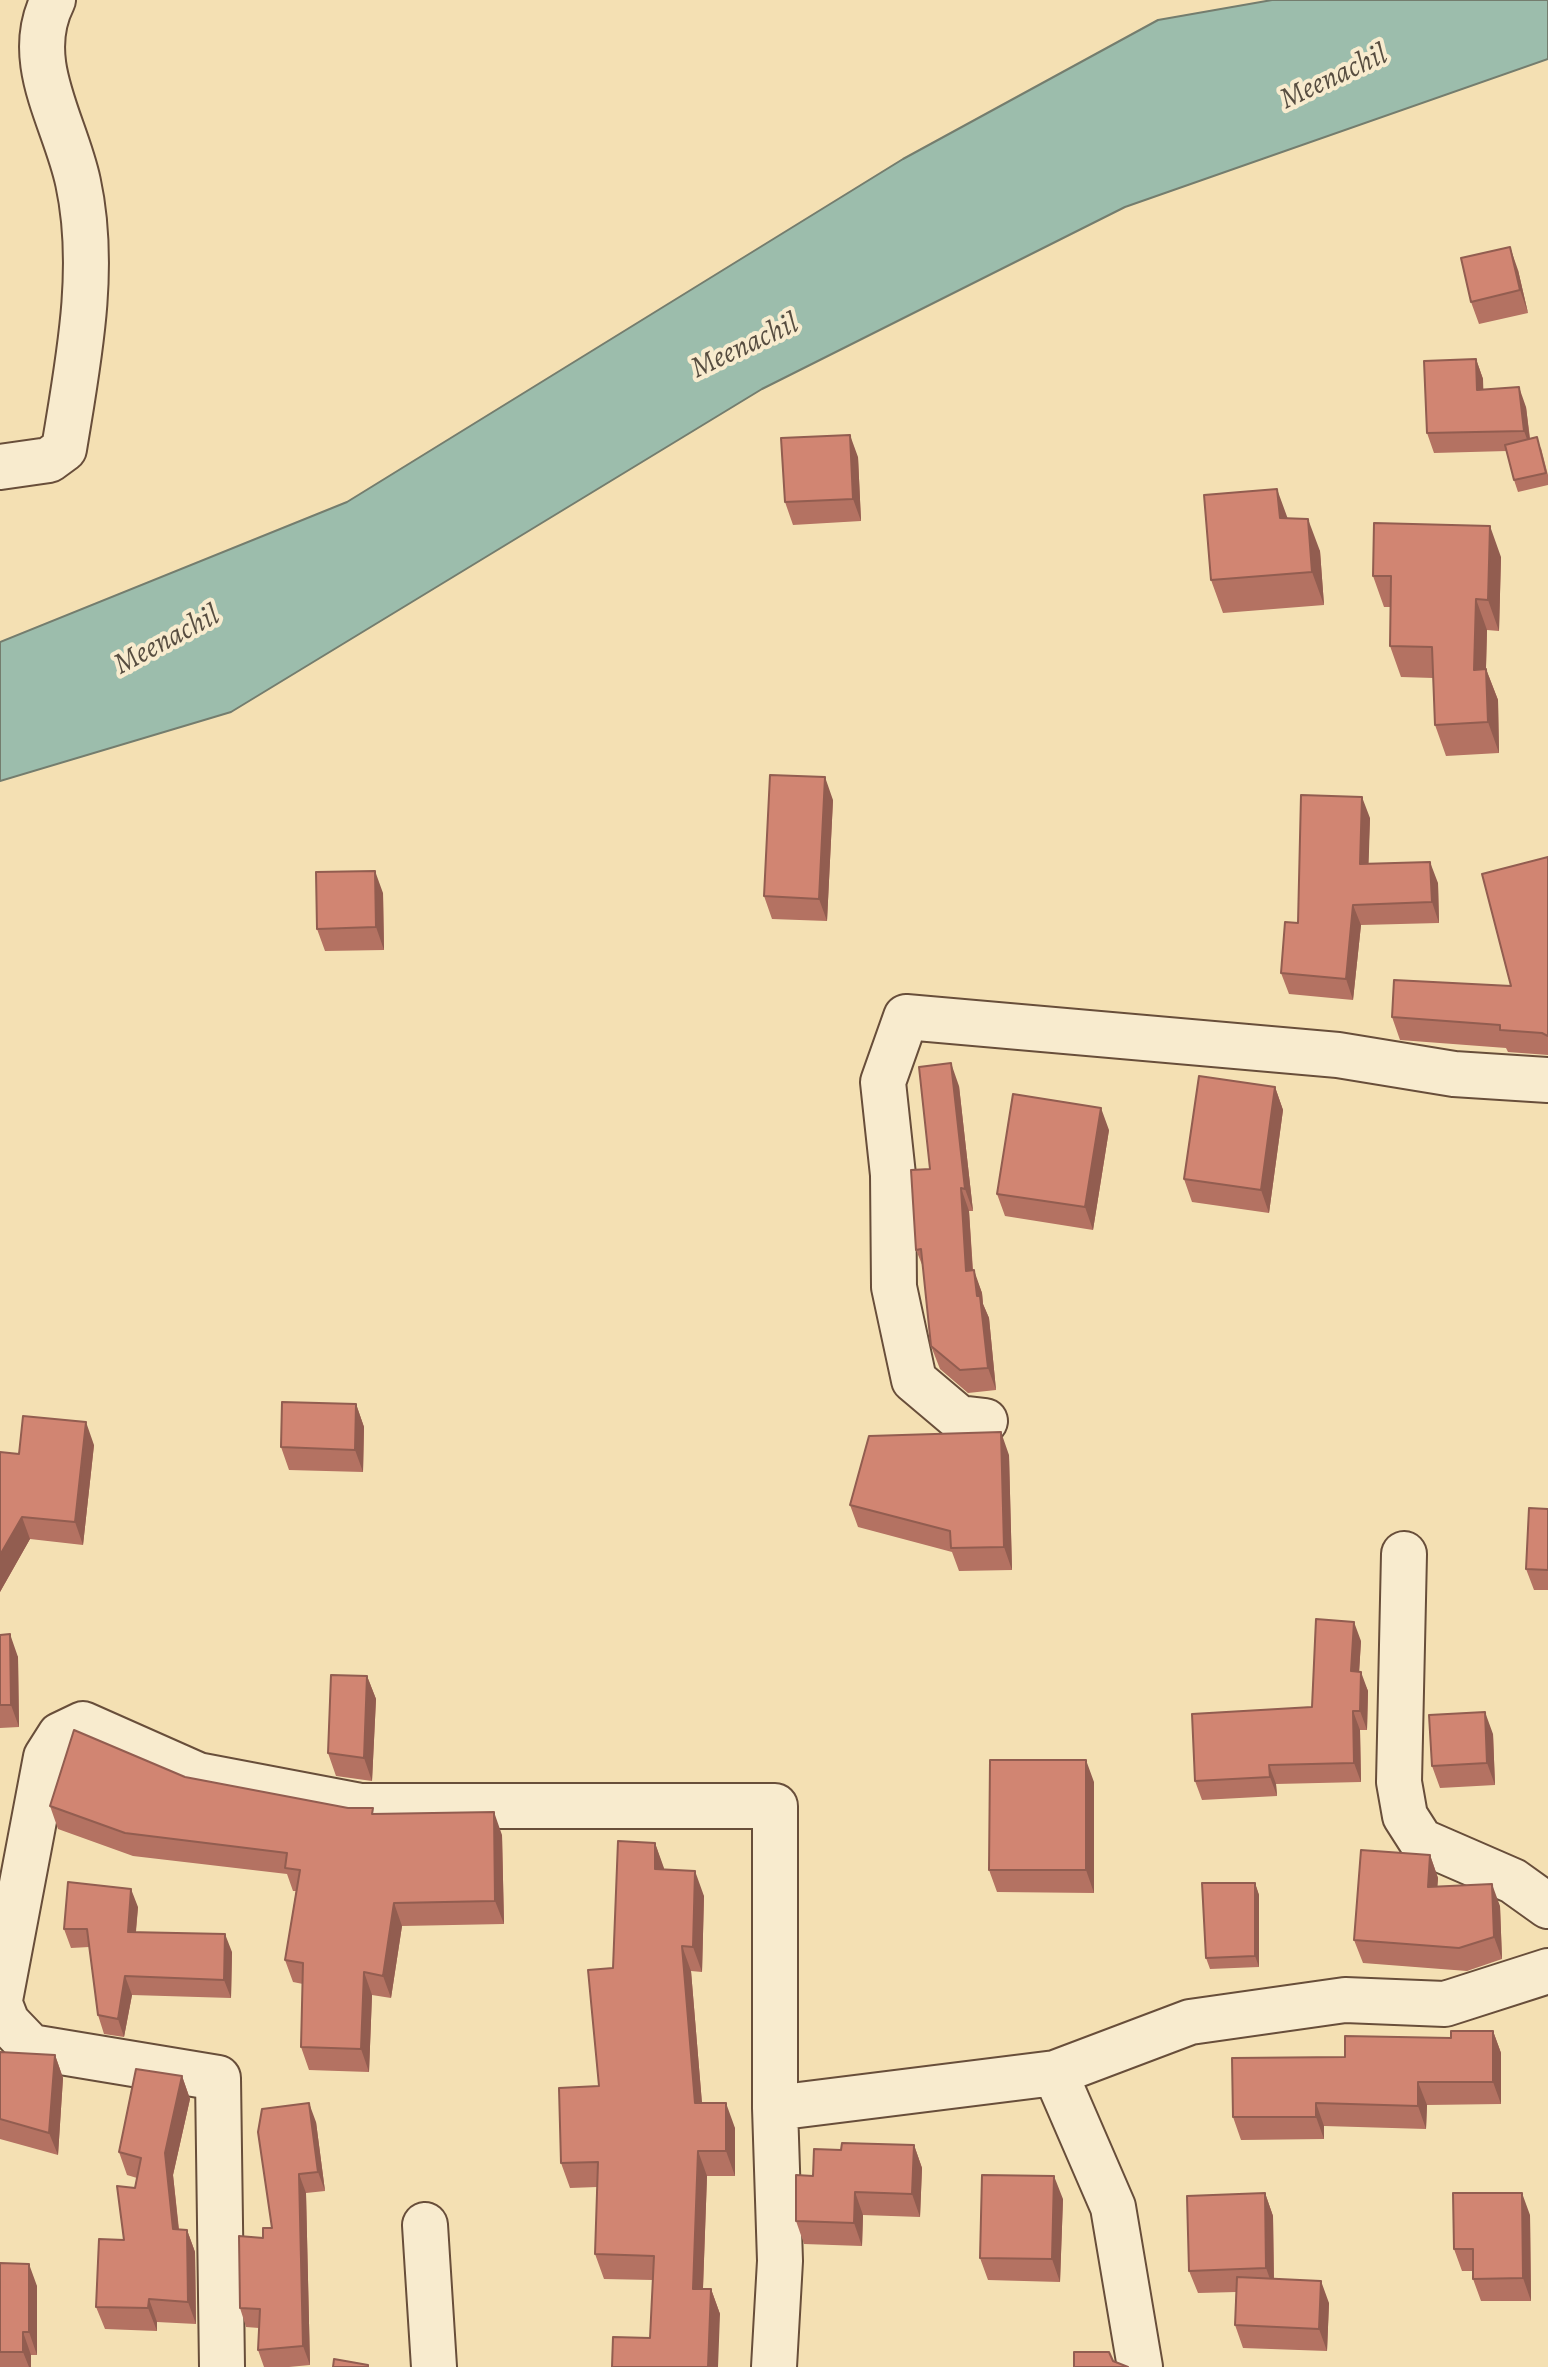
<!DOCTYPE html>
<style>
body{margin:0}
canvas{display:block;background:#f4e0b3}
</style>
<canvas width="1548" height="2367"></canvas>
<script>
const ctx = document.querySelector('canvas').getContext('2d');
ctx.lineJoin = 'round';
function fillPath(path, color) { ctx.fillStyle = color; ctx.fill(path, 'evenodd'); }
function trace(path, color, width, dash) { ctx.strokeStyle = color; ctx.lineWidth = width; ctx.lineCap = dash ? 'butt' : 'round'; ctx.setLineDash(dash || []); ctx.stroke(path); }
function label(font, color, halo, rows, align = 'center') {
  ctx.font = font + ' Alegreya,serif'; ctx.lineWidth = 8; ctx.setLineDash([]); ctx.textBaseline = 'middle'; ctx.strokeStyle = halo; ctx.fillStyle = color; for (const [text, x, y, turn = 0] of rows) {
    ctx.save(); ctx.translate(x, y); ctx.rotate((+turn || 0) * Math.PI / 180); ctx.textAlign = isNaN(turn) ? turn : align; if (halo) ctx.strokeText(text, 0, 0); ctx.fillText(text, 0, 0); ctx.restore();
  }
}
const water = new Path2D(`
 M1272,0H1548V59L1125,207L762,389L231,712L0,781V642L347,502L903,159L1158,20Z`);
fillPath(water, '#9cbdac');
trace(water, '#747d6e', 2);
const minor = new Path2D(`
 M0,467L49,460L64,449C78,363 97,269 78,182C65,121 22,61 53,0
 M985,1421L959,1418L914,1380L894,1287L893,1175L883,1082L906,1017L1338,1055L1454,1074L1548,1080
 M1404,1554L1399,1782L1405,1816L1421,1841L1513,1881L1548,1906
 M0,2000L46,1757L60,1735L83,1724L198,1775L361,1806H775V2108L780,2261L774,2367
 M0,2004L7,2022L31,2047L218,2078L222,2367
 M775,2108L1055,2073
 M425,2225L434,2367
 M1140,2367L1113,2207L1055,2073L1190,2022L1345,2000L1445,2004L1548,1971`);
trace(minor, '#684e3a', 48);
trace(minor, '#f8ebce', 44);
fillPath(new Path2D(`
 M1518,270L1528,313L1479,324L1471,302Z
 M1476,359L1483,379V390L1526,407L1530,438L1541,448L1548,475V485L1518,492L1514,480L1507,451L1434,453L1427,433Z
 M858,457L861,521L793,525L785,502Z
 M1288,518L1320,551L1324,605L1223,613L1211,580Z
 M1501,557L1499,631L1487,630L1486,669L1498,700L1499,753L1446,756L1435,725L1433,678L1401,677L1390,646L1391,607H1384L1373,576Z
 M833,800L827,921L772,919L764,896Z
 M1370,818L1368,863L1438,883L1439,923L1361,925L1353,1000L1289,994L1281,973L1298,923Z
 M1548,857V1055L1508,1052L1506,1048L1400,1040L1392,1017L1511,986Z
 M383,893L384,950L325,951L317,929Z
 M959,1086L973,1211H969L973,1270L982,1293L983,1304L989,1318L996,1390L968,1393L940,1369L931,1346L923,1267L916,1250Z
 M1275,1087L1283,1110L1269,1213L1192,1202L1184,1179Z
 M1109,1130L1093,1230L1005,1216L997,1194Z
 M356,1404L364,1427L363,1472L289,1470L281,1447Z
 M94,1445L83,1545L30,1539L0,1592V1452L19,1454Z
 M1009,1455L1012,1570L959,1571L952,1552L858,1527L850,1505Z
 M1548,1509V1590H1534L1526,1569Z
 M0,1635L18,1657L19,1727L0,1728Z
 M1361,1641L1359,1672L1368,1691L1367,1730H1360L1361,1782L1276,1784L1277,1796L1202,1800L1195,1781L1312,1707Z
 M367,1676L376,1699L372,1781L336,1776L328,1753Z
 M1493,1734L1495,1785L1440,1788L1432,1766Z
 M185,1777L375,1814L502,1835L504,1924L402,1926L391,1998L372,1995L369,2072L309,2070L301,2047L303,1984L293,1982L285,1960L296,1891H293L287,1874L133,1856L58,1829L50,1806Z
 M1094,1782V1893L997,1892L989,1870Z
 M655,1843L664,1870L704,1896L702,1972L691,1971L702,2103L735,2128V2176H707L703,2289H711L720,2314L650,2338L653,2280L604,2279L595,2254L597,2187L570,2188L561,2163L599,2086L613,1968Z
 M1430,1855L1438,1878L1437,1887L1500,1906L1502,1959L1467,1971L1363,1963L1354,1940Z
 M1255,1883L1259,1895V1967L1210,1969L1206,1958Z
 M138,1907L136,1932L232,1952L231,1998L132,1995L124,2037L104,2034L98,2015L89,1947L71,1948L64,1929Z
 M1493,2031L1501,2053V2104L1427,2105L1426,2129L1324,2126V2139L1241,2140L1233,2117L1345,2057Z
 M0,2052L55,2055L63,2078L58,2155L0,2139Z
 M182,2076L190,2099L173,2175L179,2229L187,2230L195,2252L196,2324L157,2322V2331L105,2329L96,2307L124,2240L137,2178L127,2175L119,2152Z
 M316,2122L325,2191L306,2193L310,2365L289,2367H264L258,2350L259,2328L246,2327L240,2308L263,2238L272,2228Z
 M914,2145L922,2168L920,2217L863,2215L862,2246L804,2244L796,2221L813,2176L841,2150Z
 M1265,2193L1273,2216L1274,2279L1329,2303L1327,2351L1243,2348L1235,2325L1236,2292L1198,2293L1189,2271Z
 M1063,2199L1060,2282L988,2280L980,2258Z
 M1530,2215L1531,2301H1481L1473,2279V2271H1462L1454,2249Z
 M0,2263L37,2286V2355H31V2367H0Z`), '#b47262');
fillPath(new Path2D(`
 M1510,247L1518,270L1528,313L1520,290Z
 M1476,359L1483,379L1484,410L1477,390Z
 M1519,387L1526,407L1531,450L1524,431Z
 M850,435L858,457L861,521L853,499Z
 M1277,489L1289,522L1280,518Z
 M1308,519L1320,551L1324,605L1312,572Z
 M1490,526L1501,557L1499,631L1488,600Z
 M1476,599L1487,630L1485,701L1474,670Z
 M1486,669L1498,700L1499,753L1488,722Z
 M825,777L833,800L827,921L819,899Z
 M1362,797L1370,818L1368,884L1360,864Z
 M1430,862L1438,883L1439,923L1432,902Z
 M375,871L383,893L384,950L376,927Z
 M1353,905L1361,925L1353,1000L1346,979Z
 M951,1063L959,1086L973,1211L965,1189Z
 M1275,1087L1283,1110L1269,1213L1261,1190Z
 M1101,1108L1109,1130L1093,1230L1085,1207Z
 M961,1188L969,1211L974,1293L966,1271Z
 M974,1270L982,1293L983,1304L989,1318L996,1390L988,1368Z
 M356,1404L364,1427L363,1472L355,1450Z
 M86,1422L94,1445L83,1545L75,1522Z
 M1001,1432L1009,1455L1012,1570L1004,1547Z
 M22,1517L30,1539L0,1592V1555Z
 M1354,1622L1361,1641L1358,1690L1351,1671Z
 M10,1634L18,1657L19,1727L11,1705Z
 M1361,1672L1368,1691L1367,1730L1360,1711Z
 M367,1676L376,1699L372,1781L364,1758Z
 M1353,1711L1360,1730L1361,1782L1354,1763Z
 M1485,1712L1493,1734L1495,1785L1487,1763Z
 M1086,1760L1094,1782V1893L1086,1870Z
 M1269,1765L1276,1784L1277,1796L1270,1777Z
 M494,1812L502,1835L504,1924L495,1901Z
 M655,1843L664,1868V1894L655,1869Z
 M1430,1855L1438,1878L1436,1910L1428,1887Z
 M695,1871L704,1896L702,1972L693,1947Z
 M1255,1883L1259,1895V1967L1255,1956Z
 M1492,1884L1500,1906L1502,1959L1494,1937Z
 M131,1889L138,1907L134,1950L128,1932Z
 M394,1903L402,1926L391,1998L383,1976Z
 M225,1934L232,1952L231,1998L224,1980Z
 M682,1946L691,1971L704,2128L695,2103Z
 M364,1972L372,1995L369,2072L361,2049Z
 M125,1976L132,1995L124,2037L118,2019Z
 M1493,2031L1501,2053V2104L1493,2082Z
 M55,2055L63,2078L58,2155L49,2133Z
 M182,2076L190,2099L173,2175L181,2252L173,2229L165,2153Z
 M1418,2082L1427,2105L1426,2129L1418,2106Z
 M309,2103L316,2122L325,2191L318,2172Z
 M726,2103L735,2128V2176L726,2151Z
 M1316,2103L1324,2126V2139L1316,2117Z
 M914,2145L922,2168L920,2217L912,2194Z
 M698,2151L707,2176L702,2314L693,2289Z
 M299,2174L306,2193L310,2365L303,2346Z
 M1054,2176L1063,2199L1060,2282L1052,2259Z
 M855,2192L863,2215L862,2246L854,2223Z
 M1265,2193L1273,2216L1274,2290L1266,2268Z
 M1522,2193L1530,2215L1531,2301L1523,2278Z
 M187,2230L195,2252L196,2324L188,2302Z
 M29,2264L37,2286V2355L29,2332Z
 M1321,2281L1329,2303L1327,2351L1319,2329Z
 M711,2289L720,2314L718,2367H708Z
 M149,2299L157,2322V2331L148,2308Z
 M23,2332L31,2355V2367H29L23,2352Z`), '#925d50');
const building = new Path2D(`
 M1510,247L1520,290L1471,302L1461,258Z
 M1476,359L1477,390L1519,387L1524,431L1427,433L1424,361Z
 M850,435L853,499L785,502L781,438Z
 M1537,437L1546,473L1514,480L1505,445Z
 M1277,489L1280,518L1308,519L1312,572L1211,580L1204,495Z
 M1374,523L1490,526L1488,600L1476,599L1474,670L1486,669L1488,722L1435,725L1432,647L1390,646L1391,576H1373Z
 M770,775L825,777L819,899L764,896Z
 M1301,795L1362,797L1360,864L1430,862L1432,902L1353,905L1346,979L1281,973L1285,922L1298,923Z
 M1548,857V1036L1542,1033L1500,1030V1025L1392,1017L1394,980L1511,986L1482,874Z
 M375,871L376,927L317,929L316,872Z
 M951,1063L965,1189L961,1188L966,1271L974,1270L977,1296H980L988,1368L960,1370L931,1346L921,1249L916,1250L911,1170L930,1169L919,1067Z
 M1199,1076L1275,1087L1261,1190L1184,1179Z
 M1013,1094L1101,1108L1085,1207L997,1194Z
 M282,1402L356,1404L355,1450L281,1447Z
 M23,1416L86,1422L75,1522L22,1517L0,1555V1452L19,1454Z
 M1001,1432L1004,1547L951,1548L950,1531L850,1505L869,1436Z
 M1529,1508L1548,1509V1570L1526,1569Z
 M1316,1619L1354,1622L1351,1671L1361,1672L1360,1711H1353L1354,1763L1269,1765L1270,1777L1195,1781L1192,1714L1312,1707Z
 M10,1634L11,1705H0V1635Z
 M331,1675L367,1676L364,1758L328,1753Z
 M1485,1712L1487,1763L1432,1766L1429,1715Z
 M74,1730L185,1777L348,1808H373L372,1814L494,1812L495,1901L394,1903L383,1976L364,1972L361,2049L301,2047L303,1963L285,1960L300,1870L285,1868L287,1853L125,1833L50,1806Z
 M990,1760H1086V1870H989Z
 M618,1841L655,1843V1869L695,1871L693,1947L682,1946L695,2103H726V2151H698L693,2289H711L708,2367H612L613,2337L650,2338L654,2256L595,2254L598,2162L561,2163L559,2088L599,2086L588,1970L613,1968Z
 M1361,1850L1430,1855L1428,1887L1492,1884L1494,1937L1459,1948L1354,1940Z
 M68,1882L131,1889L128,1932L225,1934L224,1980L125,1976L118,2019L98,2015L87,1929H64Z
 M1202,1883H1255V1956L1206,1958Z
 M1451,2031H1493V2082H1418V2106L1316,2103V2117H1233L1232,2058L1345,2057V2036L1451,2038Z
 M0,2052L55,2055L49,2133L0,2119Z
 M136,2069L182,2076L165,2153L173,2229L187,2230L188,2302L149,2299L148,2308L96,2307L99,2239L124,2240L117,2186L135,2188L141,2158L119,2152Z
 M309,2103L318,2172L299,2174L303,2346L258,2350L260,2309L240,2308L239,2236L263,2238V2228H272L258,2132L262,2109Z
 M842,2143L914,2145L912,2194L855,2192L854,2223L796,2221V2175L813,2176L814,2149L841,2150Z
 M982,2175L1054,2176L1052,2259L980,2258Z
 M1265,2193L1266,2268L1189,2271L1187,2196Z
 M1453,2193H1522L1523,2278L1473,2279V2249H1454Z
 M0,2263L29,2264V2332H23V2352H0Z
 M1237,2277L1321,2281L1319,2329L1235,2325Z
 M1074,2352H1109L1113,2361L1128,2367H1074Z
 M334,2359L368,2365V2367H333Z`);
fillPath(building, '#d18572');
trace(building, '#925d50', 2);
label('italic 30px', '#574d40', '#f8ebce', [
 ["Meenachil",1334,78,-25],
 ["Meenachil",745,347,-25],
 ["Meenachil",167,641,-28]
]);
</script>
